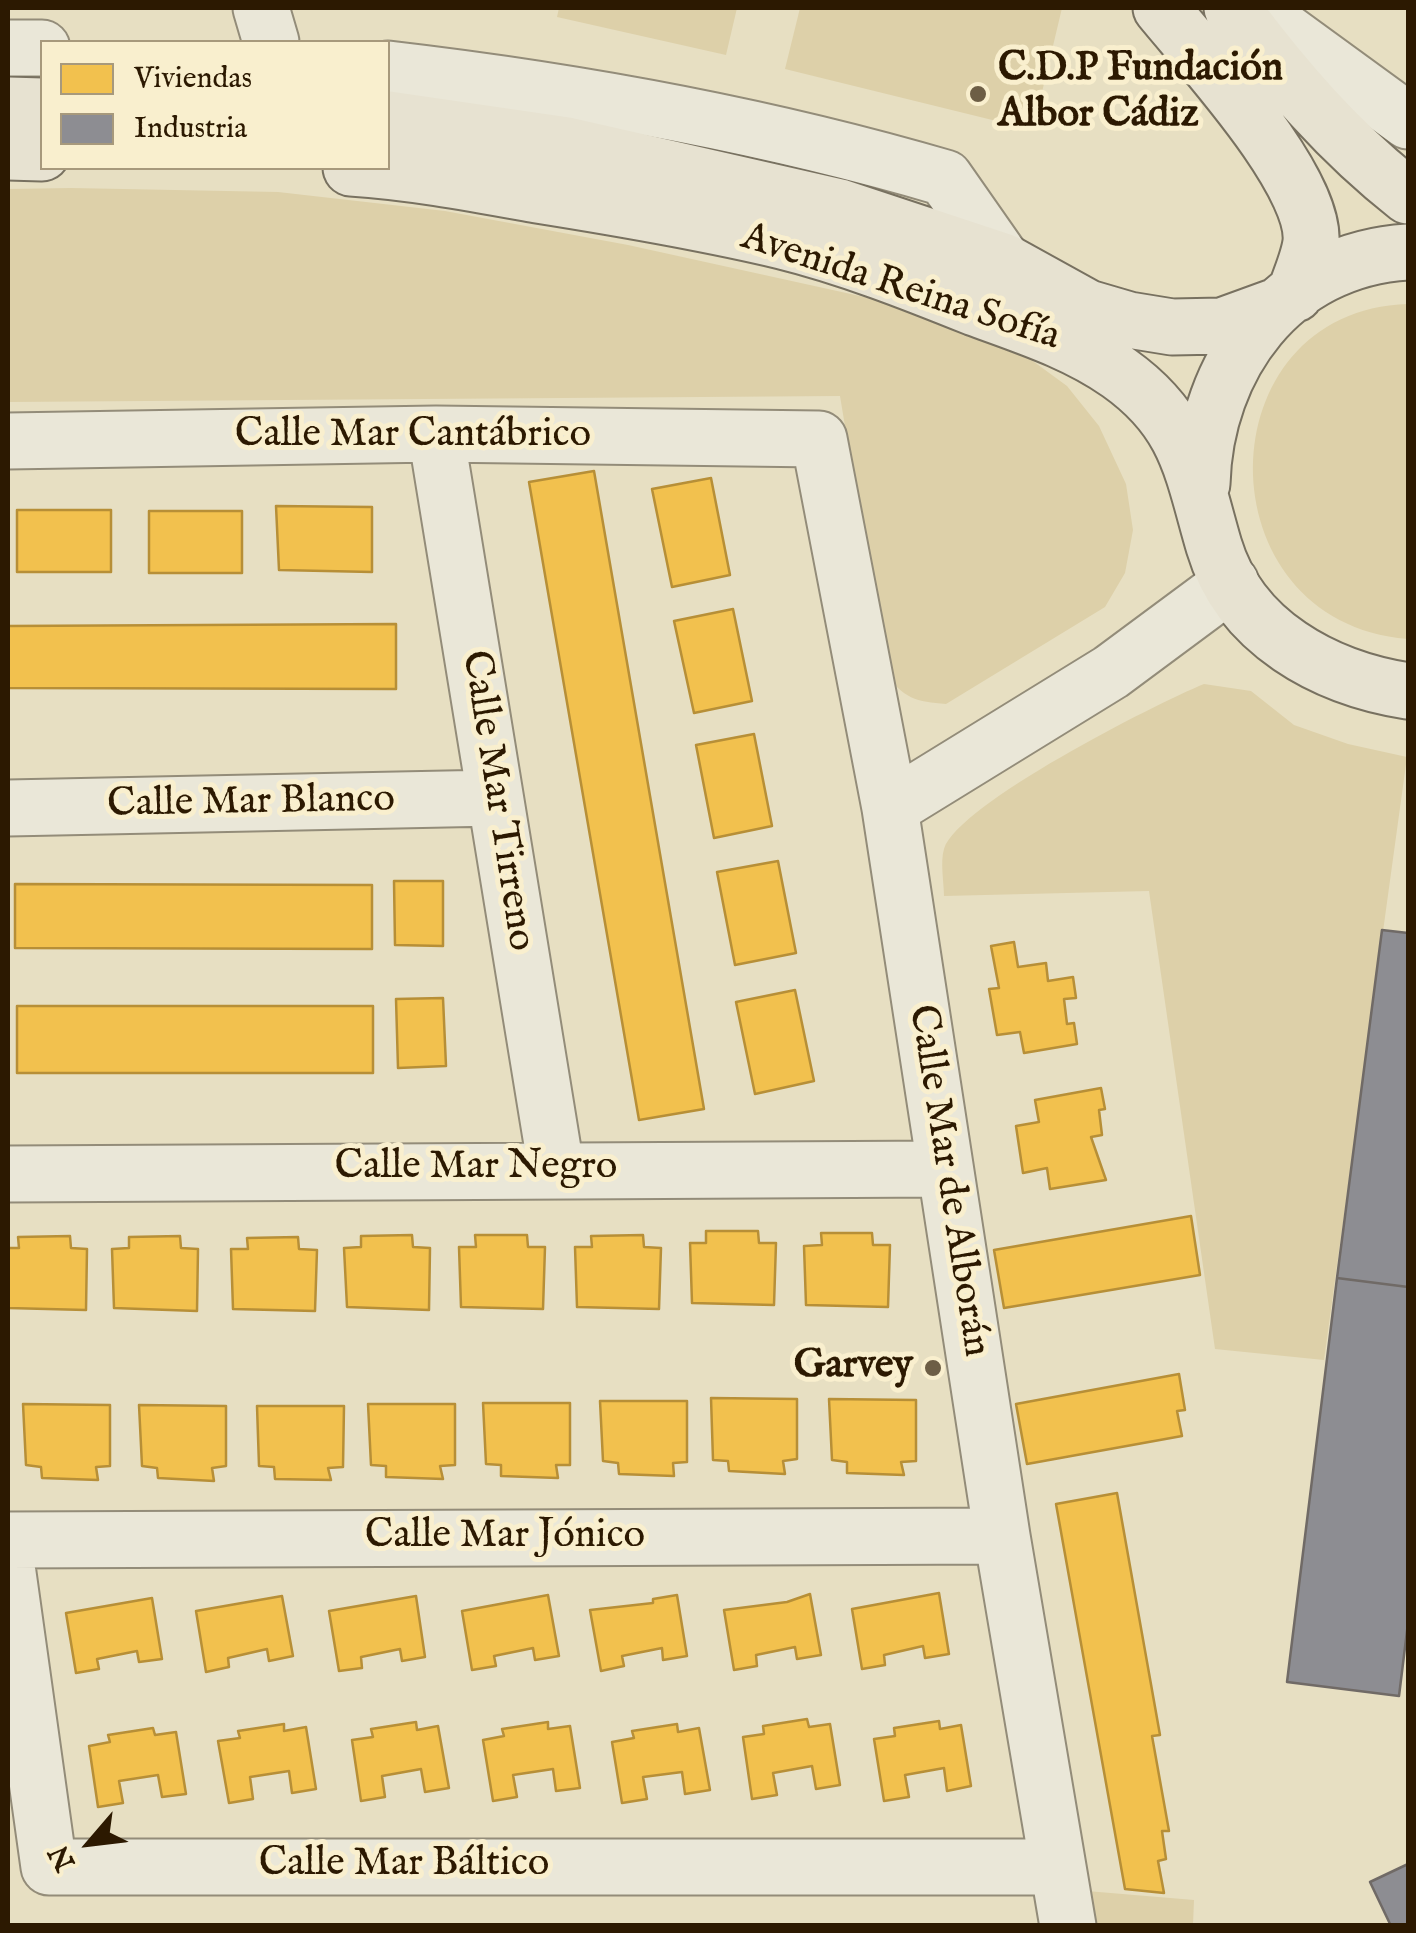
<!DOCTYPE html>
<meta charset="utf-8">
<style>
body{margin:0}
#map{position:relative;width:1416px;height:1933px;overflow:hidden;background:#e7dfc2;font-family:"IM FELL English",serif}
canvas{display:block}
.frame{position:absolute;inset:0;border:10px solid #2c1901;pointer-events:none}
.legend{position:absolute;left:40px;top:40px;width:350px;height:130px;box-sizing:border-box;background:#f9efce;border:2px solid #a7997c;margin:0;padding:12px 18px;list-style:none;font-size:30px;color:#2c1901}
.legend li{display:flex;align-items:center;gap:20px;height:50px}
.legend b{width:50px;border:2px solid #a7997c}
.north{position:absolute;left:40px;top:1793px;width:100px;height:100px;-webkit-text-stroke:8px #f9efce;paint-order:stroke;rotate:242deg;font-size:28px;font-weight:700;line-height:40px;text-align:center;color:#2c1901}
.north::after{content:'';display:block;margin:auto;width:35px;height:45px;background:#2c1901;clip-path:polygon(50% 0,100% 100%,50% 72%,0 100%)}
</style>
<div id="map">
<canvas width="1416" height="1933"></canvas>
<div class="frame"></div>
<ul class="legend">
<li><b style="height:28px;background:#f2c14e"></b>Viviendas</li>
<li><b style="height:28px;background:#8d8d92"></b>Industria</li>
</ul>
<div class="north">N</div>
</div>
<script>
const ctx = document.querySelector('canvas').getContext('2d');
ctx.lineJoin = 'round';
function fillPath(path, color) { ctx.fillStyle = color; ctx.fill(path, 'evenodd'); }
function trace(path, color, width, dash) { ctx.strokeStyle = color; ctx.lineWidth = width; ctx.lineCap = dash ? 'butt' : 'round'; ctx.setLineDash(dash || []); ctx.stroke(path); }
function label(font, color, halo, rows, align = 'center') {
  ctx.font = font + ' "IM FELL English",serif'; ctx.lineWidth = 10; ctx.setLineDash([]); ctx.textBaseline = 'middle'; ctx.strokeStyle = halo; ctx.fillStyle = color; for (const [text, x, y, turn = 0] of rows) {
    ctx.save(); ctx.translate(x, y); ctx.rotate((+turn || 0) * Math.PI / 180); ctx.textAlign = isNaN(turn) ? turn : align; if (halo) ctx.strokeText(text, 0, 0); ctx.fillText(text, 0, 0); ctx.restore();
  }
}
fillPath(new Path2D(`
 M559,8H737L726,55L557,17Z
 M800,8H1062L1033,130L785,69Z
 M71,188L278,192L445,211L628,245L869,298L1015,348L1067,386L1099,426L1126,484L1133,530L1125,573L1105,607L946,704C917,702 902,698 886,673L840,396L8,402V189Z
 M1408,304V639C1200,622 1203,310 1408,304Z
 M1204,684L1251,691L1294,725L1348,744L1407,757L1324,1360L1215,1349L1149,891L944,896C944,883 940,862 944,849C958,804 1155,704 1204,684Z
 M1063,1889L1194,1900L1193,1925H1068Z`), '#ddd0a9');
const homes = new Path2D(`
 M594,471L704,1109L639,1120L529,482Z
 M711,478L730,575L672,587L652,489Z
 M276,506L372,507V572L279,570Z
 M17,510H111V572H17Z
 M149,511H242V573H149Z
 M733,609L752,701L694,713L674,621Z
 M396,624V689L8,688V626Z
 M754,734L772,826L714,838L696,745Z
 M778,861L796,953L735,965L717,872Z
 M394,881H443V946L395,945Z
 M15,884L372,885V949L15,948Z
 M1014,942L1018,967L1046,963L1048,981L1073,977L1076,998L1064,999L1067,1024L1074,1023L1077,1044L1024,1053L1020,1032L997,1035L989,989L999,988L991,946Z
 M795,990L814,1081L755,1094L736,1002Z
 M443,998L446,1066L398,1068L396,999Z
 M17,1006H373V1073H17Z
 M1101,1088L1105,1109L1099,1110L1102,1135L1091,1137L1106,1180L1050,1189L1047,1168L1023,1173L1016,1126L1039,1122L1035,1100Z
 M1191,1216L1200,1275L1004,1308L994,1250Z
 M706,1231H758L759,1243H776L774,1305L692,1303L690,1243H706Z
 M821,1233H872L873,1245H890L888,1307L806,1305L804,1246L822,1245Z
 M412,1235L413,1247L430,1248L429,1310L347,1307L344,1248L361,1247V1236Z
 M475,1235H527L528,1247H545L543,1309L461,1307L459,1247H476Z
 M643,1235L644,1247L661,1248L659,1309L577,1307L575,1247H592L591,1236Z
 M70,1236L71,1248L87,1249L86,1310L8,1308V1248H19L18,1237Z
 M180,1236L181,1248L198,1249L197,1311L114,1308L112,1249L129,1248V1237Z
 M298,1237L299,1249L317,1250L315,1311L233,1309L231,1249H248L247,1238Z
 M1179,1374L1185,1410L1177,1411L1182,1436L1027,1464L1016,1404Z
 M711,1398L797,1399V1459L783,1461L785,1474L729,1471L728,1461L713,1460Z
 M829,1399L916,1400V1461L901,1462L904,1475L847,1473V1462L832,1460Z
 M600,1401H687V1462L673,1463L674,1476L619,1474L618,1463L603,1461Z
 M483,1403H570V1465H556L558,1478L501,1476V1465L486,1464Z
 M23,1404L110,1405V1466L96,1467L98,1480L42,1478L41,1467L26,1465Z
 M368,1404H455V1465L440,1466L443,1479L386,1477V1466L371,1465Z
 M139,1405L226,1406V1466L212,1468L214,1481L158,1478L157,1468L142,1466Z
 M257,1406H344L343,1467L328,1468L331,1480L275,1479L274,1467L259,1466Z
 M1117,1493L1160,1735L1152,1736L1169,1831H1162L1166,1859L1158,1861L1164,1893L1125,1889L1056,1504Z
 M939,1593L949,1654L925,1658L923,1646L884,1655L885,1665L862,1669L852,1609Z
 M810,1594L821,1655L797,1659L795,1647L756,1655L757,1666L734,1670L724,1610L787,1602Z
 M548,1595L559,1656L535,1660L533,1648L494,1656L496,1666L472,1670L462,1611Z
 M677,1595L687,1656L663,1660L662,1648L622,1656L624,1666L601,1671L590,1610L653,1603V1599Z
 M282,1596L293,1656L269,1661L267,1649L228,1658L229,1667L206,1672L196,1611Z
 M416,1596L425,1657L402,1661L400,1649L361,1657L362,1668L339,1671L329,1611Z
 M152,1598L162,1659L139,1662L137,1651L97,1659L99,1669L76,1673L66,1613Z
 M807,1719L809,1727L830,1724L840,1785L816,1789L812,1766L773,1773L777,1795L752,1799L743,1737L764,1734L763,1726Z
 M939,1721L940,1729L961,1725L971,1786L947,1791L944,1768L905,1775L909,1797L884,1801L874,1739L895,1736L894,1728Z
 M416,1722L417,1730L438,1726L449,1788L425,1792L421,1769L382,1776L385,1797L361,1801L352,1740L373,1737L371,1729Z
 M548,1722V1729L570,1726L580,1788L556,1791L553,1769L513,1775L517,1797L493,1801L483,1740L504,1736L502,1729Z
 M284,1724V1731L306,1727L316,1789L292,1793L289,1771L250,1777L253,1799L229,1803L218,1741L240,1738L238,1731Z
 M677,1724L678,1732L699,1728L710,1790L685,1794L682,1772L643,1777L647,1799L622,1803L612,1742L634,1738L632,1731Z
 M153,1728L155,1735L176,1732L186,1794L162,1797L158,1775L119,1781L123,1803L98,1807L89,1746L110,1742L108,1735Z`);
fillPath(homes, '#f2c14e');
trace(homes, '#b78f37', 2.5);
const industry = new Path2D(`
 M1382,930L1408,933V1287L1337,1278Z
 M1337,1278L1408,1287V1623L1399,1696L1287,1682Z
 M1408,1864V1926H1391L1370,1882Z`);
fillPath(industry, '#8d8d92');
trace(industry, '#706a66', 2.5);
const minor = new Path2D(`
 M261,8L271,42
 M1253,8L1408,121
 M8,48H42
 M388,69C577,91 761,124 945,178L1003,261
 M436,434L556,1168
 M8,441L436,434L819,439L890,808L1002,1536L1068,1926
 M8,808L495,798
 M890,808L1111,672L1231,583
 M8,1174L945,1169
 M8,1540L1002,1536
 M8,1573L49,1867H1057`);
const major = new Path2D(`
 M1161,8C1200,56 1316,181 1311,242C1309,259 1300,278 1295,294
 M1232,8C1284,78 1339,142 1408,196
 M8,105L42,106
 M388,119L567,145L840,207L1003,261L1088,308L1129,320L1172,327L1222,326L1277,306
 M8,152L42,153
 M351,168C413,172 476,184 537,195C619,208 702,222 782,241C847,257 913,283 975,308C1024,326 1075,342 1119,373C1188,422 1192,471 1214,546C1240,633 1325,678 1408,691
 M1202,484C1205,366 1282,259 1408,252`);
trace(minor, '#938c79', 59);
trace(major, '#787160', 59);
trace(minor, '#eae7d8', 55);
trace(major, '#e7e2d1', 55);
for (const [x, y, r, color] of [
 [978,94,10,"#6d5e45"],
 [933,1368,10,"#6d5e45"]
]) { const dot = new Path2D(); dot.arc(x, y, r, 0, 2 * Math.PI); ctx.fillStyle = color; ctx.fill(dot); trace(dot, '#f9efce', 4); }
label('bold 40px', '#2c1901', '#f9efce', [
 ["C.D.P Fundación",998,71],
 ["Albor Cádiz",998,117],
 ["Garvey",913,1368,"right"]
], 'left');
label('40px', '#2c1901', '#f9efce', [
 ["Avenida Reina Sofía",900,289,18],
 ["Calle Mar Cantábrico",413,437],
 ["Calle Mar Tirreno",496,801,81],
 ["Calle Mar Blanco",251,804,-1],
 ["Calle Mar Negro",476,1169],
 ["Calle Mar de Alborán",947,1181,81],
 ["Calle Mar Jónico",505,1538],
 ["Calle Mar Báltico",404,1866]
]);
</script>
